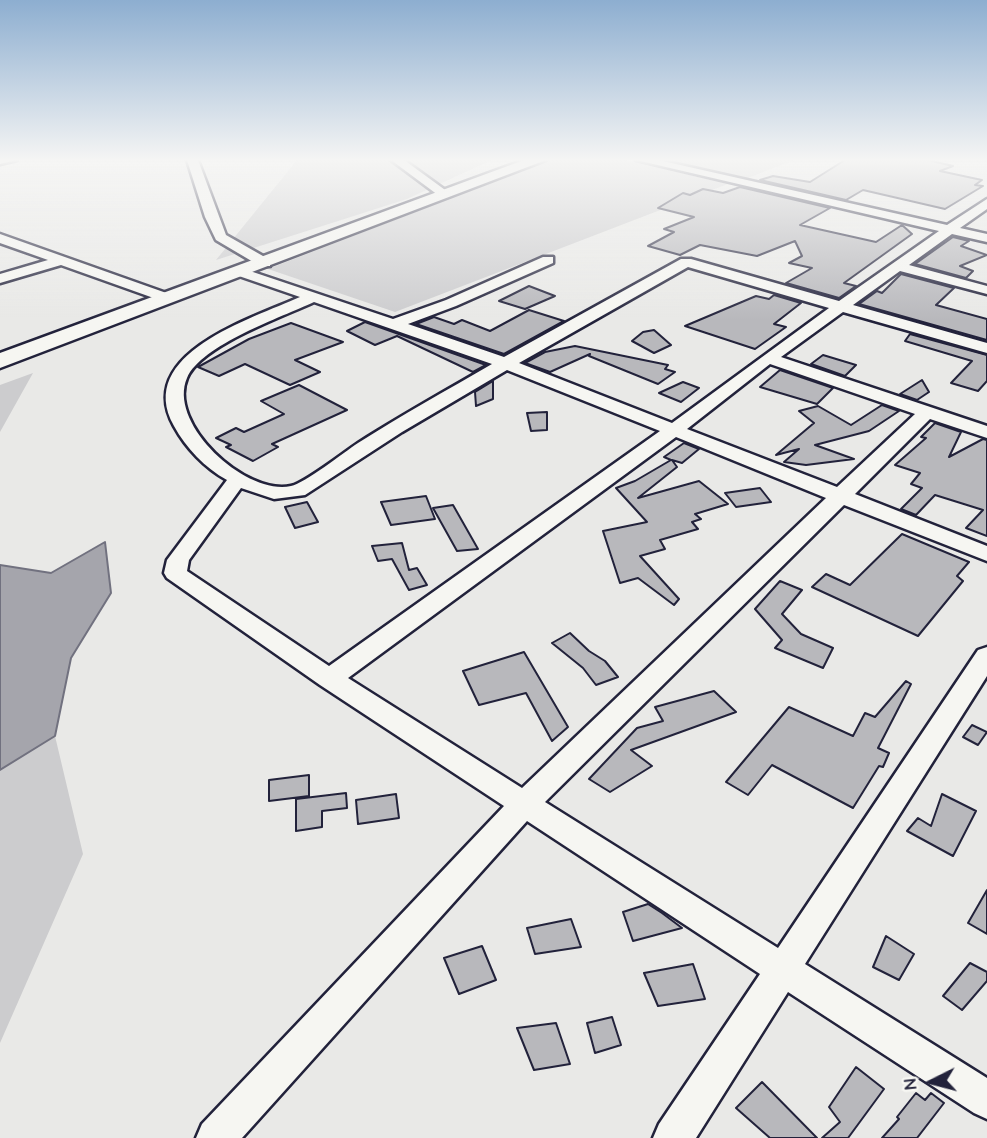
<!DOCTYPE html>
<style>
body{margin:0}
#map{position:relative;width:987px;height:1138px;overflow:hidden;background:#e9e9e7;font-family:"Comic Neue",sans-serif}
canvas{display:block}
.north{position:absolute;left:896px;top:1047px;width:70px;height:70px;-webkit-text-stroke:5px #f6f6f2;paint-order:stroke;rotate:264deg;font-size:19px;font-weight:700;line-height:28px;text-align:center;color:#22223b}
.north::after{content:'';display:block;margin:auto;width:24px;height:32px;background:#22223b;clip-path:polygon(50% 0,100% 100%,50% 72%,0 100%)}
</style>
<div id="map">
<canvas width="987" height="1138"></canvas>
<div class="north">N</div>
</div>
<script>
const ctx = document.querySelector('canvas').getContext('2d');
ctx.lineJoin = 'round';
function fillPath(path, color) { ctx.fillStyle = color; ctx.fill(path, 'evenodd'); }
function trace(path, color, width, dash) { ctx.strokeStyle = color; ctx.lineWidth = width; ctx.lineCap = dash ? 'butt' : 'round'; ctx.setLineDash(dash || []); ctx.stroke(path); }
fillPath(new Path2D(`
 M297,160H492L407,199L216,260Z
 M549,160H624L728,184L395,312L268,269Z
 M657,160H794L743,180Z
 M33,373L0,432V385Z
 M55,736L83,854L0,1043V770Z`), '#ccccce');
const water = new Path2D(`
 M105,542L111,593L71,658L55,736L0,770V565L51,573Z`);
fillPath(water, '#a5a5ac');
trace(water, '#71717f', 2);
const building = new Path2D(`
 M845,160H928L953,166L940,171L982,180L975,185L983,186L945,209L863,190L846,200L760,180L773,176L810,182Z
 M740,187L830,208L800,225L876,242L902,225L912,234L844,283L856,286L839,298L786,283L812,268L789,263L802,256L795,241L757,256L700,245L680,255L648,246L674,232L664,229L694,217L658,208L683,193L690,195L703,189L723,193Z
 M953,237L969,241L961,246L987,255L960,266L973,271L966,278L915,264Z
 M901,274L954,288L936,305L987,319V340L859,304L877,291L882,293Z
 M529,286L555,296L525,309L499,301Z
 M774,295L801,303L774,324L786,327L755,349L685,326L756,296L769,299Z
 M529,310L564,321L504,354L416,324L434,317L454,324L462,320L490,331Z
 M365,322L486,365L473,372L397,336L375,345L347,331Z
 M291,323L343,342L295,360L320,372L290,385L245,364L219,376L198,367L249,339Z
 M654,330L671,345L654,353L632,341L643,332Z
 M910,334L987,355V381L978,391L951,383L972,361L905,341Z
 M575,346L668,365L665,369L675,372L658,384L589,356L590,354L550,372L525,363L545,352Z
 M823,355L856,365L845,376L811,364Z
 M780,370L833,388L817,404L760,387Z
 M922,380L929,392L917,400L900,394Z
 M493,381V399L476,406L475,392Z
 M683,382L699,388L681,402L659,393Z
 M299,385L347,410L272,444L278,447L253,461L226,447L231,445L216,438L236,428L244,432L284,414L261,401Z
 M882,405L899,411L869,431L815,445L854,459L806,465L784,462L799,449L776,455L814,423L799,411L818,406L851,425Z
 M547,412V430L531,431L527,413Z
 M935,423L961,432L949,457L983,439L987,440V536L966,528L983,510L935,495L916,515L901,509L922,488L911,484L920,473L895,465L926,438L921,437Z
 M684,443L699,449L682,463L672,460L677,467L638,498L699,481L728,504L695,514L701,519L692,522L698,529L660,540L665,549L640,556L679,599L674,605L638,578L620,583L603,531L647,522L616,488L635,481L671,460L664,457Z
 M760,488L771,502L736,507L725,493Z
 M426,496L435,519L391,525L381,502Z
 M307,502L318,522L295,528L285,507Z
 M453,505L478,549L457,551L433,508Z
 M902,534L969,562L957,576L963,581L918,636L812,587L826,574L850,585Z
 M402,543L409,570L417,568L427,585L409,590L392,559L378,561L372,546Z
 M780,581L802,590L782,614L801,634L833,648L823,668L775,648L782,640L755,609Z
 M570,633L589,651L605,661L618,677L596,685L583,668L552,643Z
 M524,652L568,727L552,741L526,693L479,705L463,671Z
 M906,681L911,684L878,748L889,753L883,767L879,766L853,808L772,765L748,795L726,782L789,707L853,736L865,713L875,717Z
 M714,691L736,712L631,750L652,766L610,792L589,779L637,728L663,721L655,707Z
 M972,725L987,732L978,745L963,737Z
 M309,775V796L269,801V780Z
 M346,793L347,808L322,811V827L296,831V799Z
 M396,794L399,818L358,824L356,800Z
 M942,794L976,811L953,856L907,831L918,818L931,826Z
 M987,890V934L968,923Z
 M648,904L662,913L682,928L633,941L623,912Z
 M571,919L581,947L535,954L527,928Z
 M886,936L914,954L899,980L873,967Z
 M482,946L496,980L459,994L444,958Z
 M970,963L987,972V981L962,1010L943,996Z
 M693,964L705,999L658,1006L644,973Z
 M612,1017L621,1045L595,1053L587,1023Z
 M556,1023L570,1064L534,1070L517,1028Z
 M856,1067L884,1089L848,1138H822L840,1122L829,1107Z
 M762,1082L817,1138H770L736,1108Z
 M916,1093L925,1100L931,1093L944,1103L917,1138H882L899,1119L897,1117Z`);
fillPath(building, '#b8b8bc');
trace(building, '#22223b', 2);
const minor = new Path2D(`
 M0,160H17L0,164Z
 M187,160H198L226,235L270,260V266H260L216,240L205,217Z
 M391,160H404L452,195L442,198Z
 M636,160H658L947,225L987,199V209L960,228L987,234V242L952,234L909,265L987,286V294L900,271L853,305L987,343V353L843,312L781,357L987,426V438L930,419L855,494L987,546V561L844,505L545,802L778,948L978,650L987,647V676L805,964L987,1078V1119L974,1113L788,992L696,1138H653L659,1124L760,974L527,821L242,1138H196L202,1124L504,806L320,685L167,578L164,573L167,560L227,480C205,468 186,448 174,426C134,354 251,319 300,297L236,275L234,272L241,268L393,319L446,300L543,257H553V263L456,306L408,324L504,357L681,259H691L839,301L939,231ZM688,267L829,308L672,423L519,363ZM314,302L492,364C447,390 402,415 358,443C343,453 305,483 291,486C246,496 167,424 187,378C201,345 282,317 314,302ZM770,364L915,414L837,487L687,429ZM507,370L660,431L329,666L187,571L189,560L241,488L274,499L305,495L402,432ZM676,437L826,498L522,788L348,678Z
 M0,234L172,295L174,298L167,302L162,301L61,265L0,283V274L48,260L0,243Z`);
const highway = new Path2D(`
 M524,160H546L0,368V353Z`);
trace(minor, '#22223b', 5);
trace(highway, '#22223b', 5);
fillPath(minor, '#f6f6f2');
fillPath(highway, '#f6f6f2');
const sky = ctx.createLinearGradient(0, 0, 0, 320);
sky.addColorStop(0, '#8daed0');
sky.addColorStop(0.5, '#f5f5f4');
sky.addColorStop(1, '#f5f5f400');
ctx.fillStyle = sky;
ctx.fillRect(0, 0, 987, 320);
</script>
